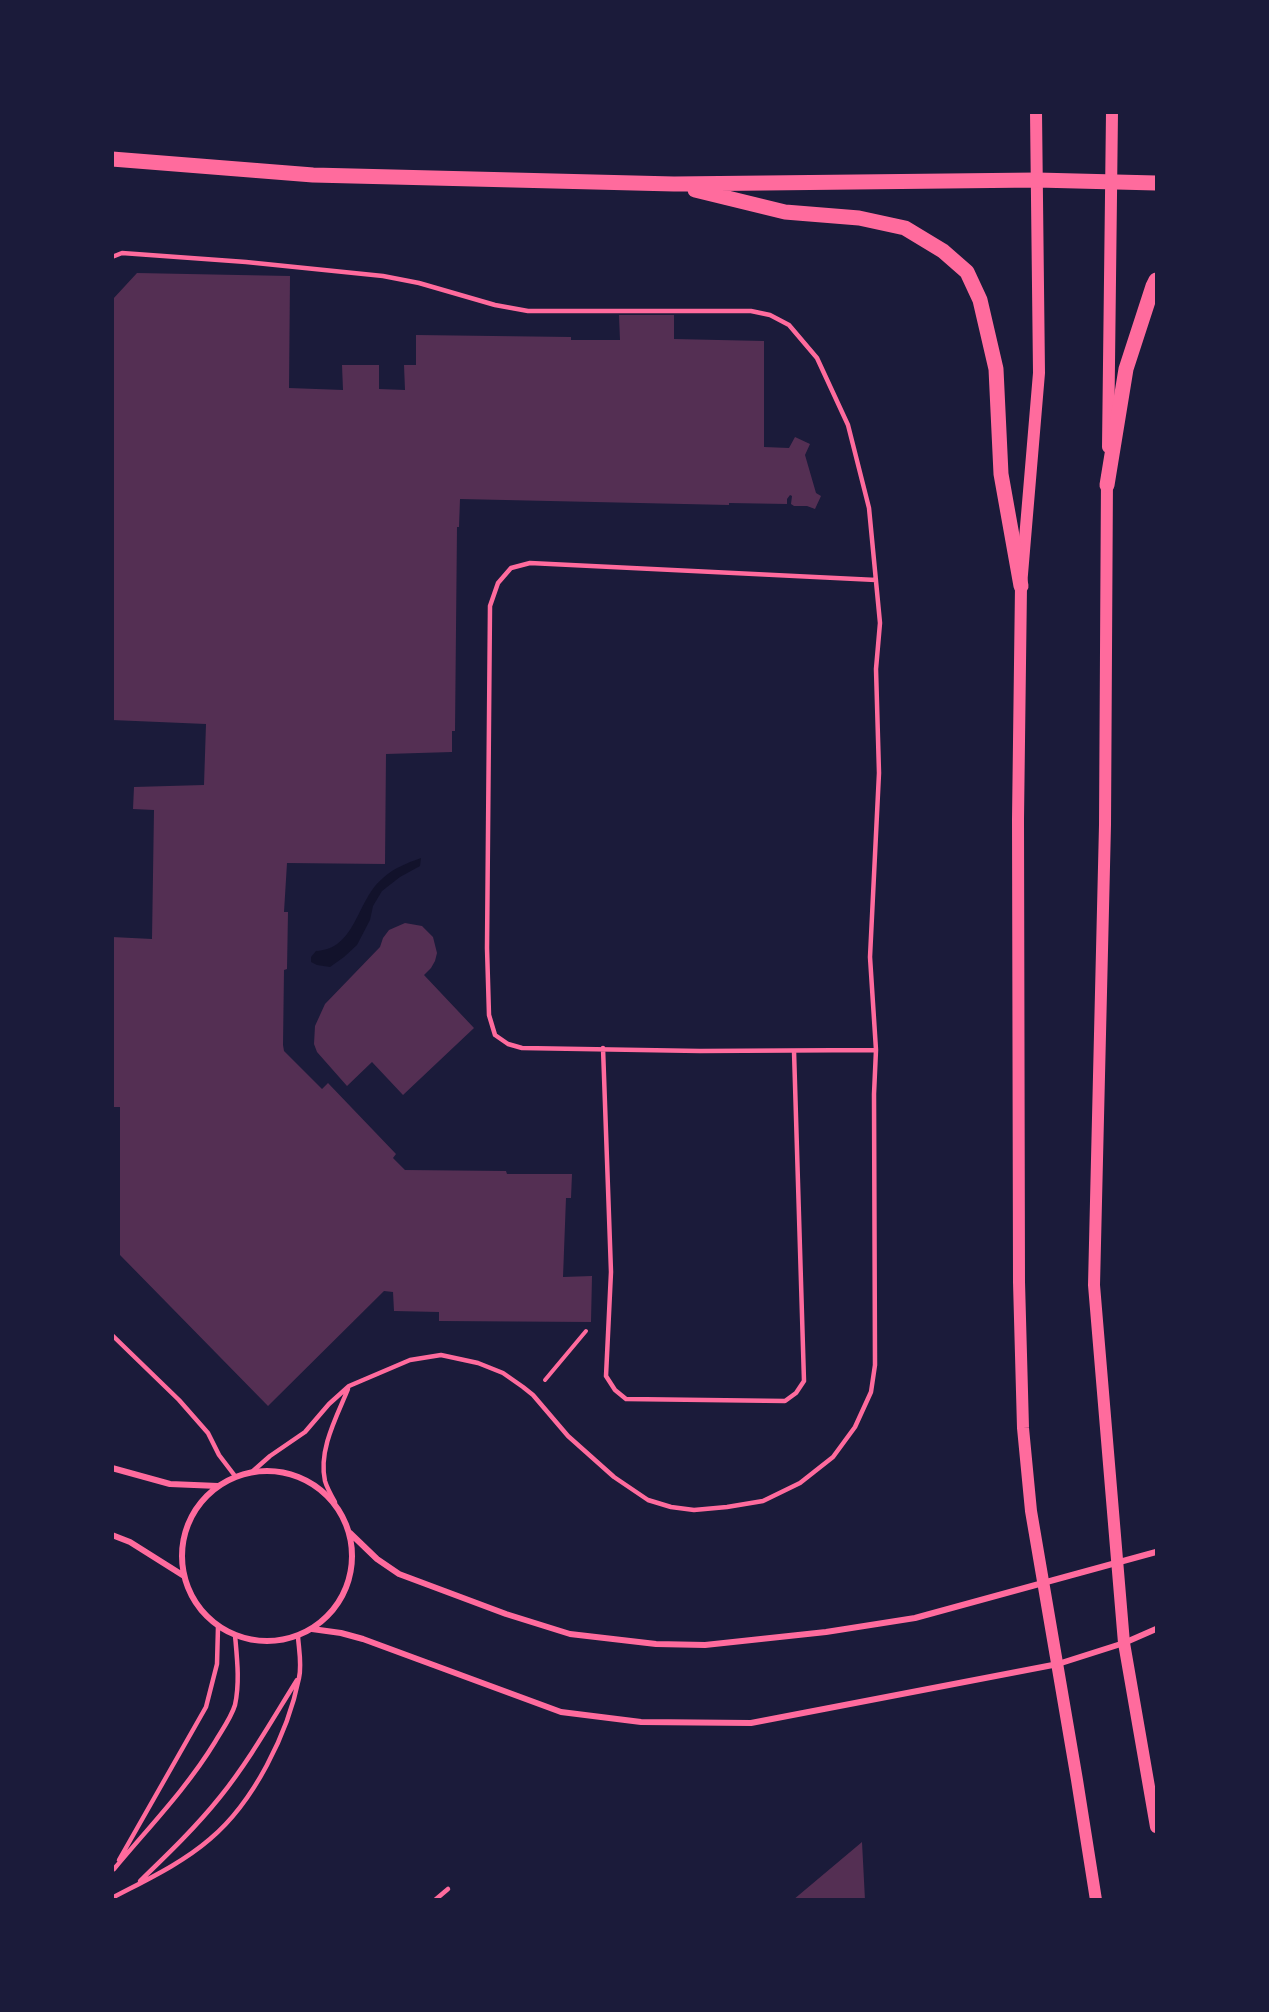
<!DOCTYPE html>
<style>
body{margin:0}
#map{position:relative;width:1269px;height:2012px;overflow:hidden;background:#1b1b3a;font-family:Mulish,sans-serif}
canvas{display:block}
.frame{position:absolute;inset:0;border:114px solid #1b1b3a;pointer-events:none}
</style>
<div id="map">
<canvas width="1269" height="2012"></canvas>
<div class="frame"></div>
</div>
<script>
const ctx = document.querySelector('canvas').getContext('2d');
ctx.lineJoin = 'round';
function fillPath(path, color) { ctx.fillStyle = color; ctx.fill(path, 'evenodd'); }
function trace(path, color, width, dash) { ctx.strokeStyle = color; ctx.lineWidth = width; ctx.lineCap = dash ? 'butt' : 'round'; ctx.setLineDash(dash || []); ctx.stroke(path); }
fillPath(new Path2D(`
 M421,858L420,866L400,877L382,891L373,906L370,920L357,945L344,957L330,967L317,965L311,962V957L316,951C357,949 356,900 383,878C394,868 407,863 421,858Z`), '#12122b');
fillPath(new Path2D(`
 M137,273L290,276L289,388L343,390L342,365H379V389L405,390L404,365H416V335L571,337V340H620L619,315H674V339L764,341V447L789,448L795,437L810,444L805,455L816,493L821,496L815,509L807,506H794L791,504L792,496L790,495L787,499V504L729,503V505L460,499L459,527H457L455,731H452V752L386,754L385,864L287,863L284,912H288L287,969L284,970L283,1045L284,1051L322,1089L328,1083L396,1154L393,1158L405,1170L506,1171L507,1174H572L571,1198H566L563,1277L592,1276L591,1322L439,1321V1312L394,1311L393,1292L384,1291L268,1406L120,1255V1107H112V937L152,939L154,810L133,809L134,787L204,785L206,724L112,720L113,299Z
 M405,923L422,926L433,937L437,953L435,961L431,968L424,975L474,1028L403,1095L372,1062L347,1086L317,1052L314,1044L315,1026L325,1004L380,947L383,938L389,930Z
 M862,1842L865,1900H793Z`), '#542f53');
trace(new Path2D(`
 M545,1380L586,1331`), '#ff6b9d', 4);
trace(new Path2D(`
 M112,257L122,253L246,262L383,276L419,283L495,305L528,311H751L770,315L789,325L817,358L848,425L869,508L880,623L876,669L879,773L870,957L876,1050L874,1094L875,1365L871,1392L855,1427L833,1457L800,1483L763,1501L727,1507L694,1510L671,1507L648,1500L614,1477L568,1436L533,1395L523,1387L503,1373L478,1363L441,1355L410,1360L349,1386L329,1404L305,1432L270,1456L253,1471
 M876,580L530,563L511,568L498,583L490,606L487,948L489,1015L495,1035L508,1044L522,1048L700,1051L876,1050
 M603,1048L611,1272L606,1376L615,1390L626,1399L785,1401L796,1393L804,1381L794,1051
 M112,1335L179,1400L208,1433L219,1455L235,1476
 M335,1502C331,1495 327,1488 325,1481C318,1450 337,1416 348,1389
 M119,1860L206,1707L217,1664L218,1627
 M114,1869C149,1827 187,1788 215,1742C222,1730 231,1718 235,1705C240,1682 237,1658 235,1635
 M140,1881C168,1854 196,1827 220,1797C249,1761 272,1720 297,1680
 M112,1898C146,1880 181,1864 210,1839C254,1802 288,1733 299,1678C302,1665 299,1650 298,1637
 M435,1900L448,1889`), '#ff6b9d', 4.5);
trace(new Path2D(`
 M112,1468L170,1484L218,1486
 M182 1556a85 85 0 1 1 170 0a85 85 0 1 1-170 0Z
 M350,1533L377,1559L399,1574L506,1614L570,1634L656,1644L705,1645L826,1632L915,1618L1156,1552
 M112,1535L130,1542L184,1576
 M312,1629L341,1633L363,1639L561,1712L641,1722L751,1723L1058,1664L1124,1643L1156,1629`), '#ff6b9d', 6);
trace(new Path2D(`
 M1036,112L1039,373L1021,586L1018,819L1019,1282L1023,1428L1031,1511L1077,1780L1096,1900
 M1108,447L1112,112
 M1107,477L1105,825L1094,1285L1124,1643L1156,1827`), '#ff6b9d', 12);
trace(new Path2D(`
 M112,159L313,175L674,184L1037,180L1156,183
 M695,190L785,212L859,218L905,228L943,251L967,272L980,300L996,369L1001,474L1021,586
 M1107,485L1126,369L1153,286L1156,280`), '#ff6b9d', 15);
</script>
